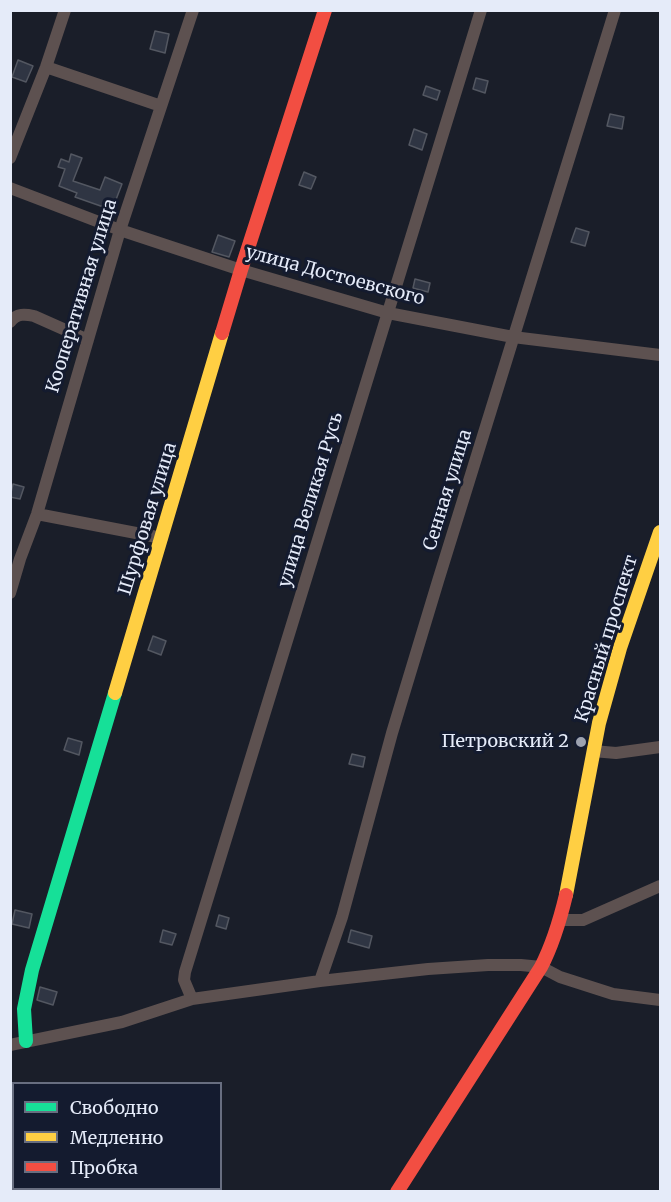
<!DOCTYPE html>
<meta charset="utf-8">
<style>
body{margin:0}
#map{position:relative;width:671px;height:1202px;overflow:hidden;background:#1a1e29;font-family:Merriweather,serif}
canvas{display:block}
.frame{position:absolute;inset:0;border:12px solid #e5ebf9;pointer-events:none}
.legend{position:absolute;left:12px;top:1082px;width:210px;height:108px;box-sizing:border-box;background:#141b2f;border:2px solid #686e80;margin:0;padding:8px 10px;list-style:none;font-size:18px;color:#e5ebf9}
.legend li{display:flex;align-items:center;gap:12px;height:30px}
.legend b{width:30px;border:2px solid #686e80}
</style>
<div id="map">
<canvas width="671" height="1202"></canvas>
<div class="frame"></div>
<ul class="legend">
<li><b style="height:8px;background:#16e098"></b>Свободно</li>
<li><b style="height:8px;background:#ffcf43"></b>Медленно</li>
<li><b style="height:8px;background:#f24e42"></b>Пробка</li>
</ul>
</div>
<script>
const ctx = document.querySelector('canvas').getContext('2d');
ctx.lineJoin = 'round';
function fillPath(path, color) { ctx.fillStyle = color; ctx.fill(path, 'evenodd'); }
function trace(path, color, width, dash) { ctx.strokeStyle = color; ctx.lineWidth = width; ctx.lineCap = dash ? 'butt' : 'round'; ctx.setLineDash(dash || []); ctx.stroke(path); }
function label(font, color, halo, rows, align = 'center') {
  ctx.font = font + ' Merriweather,serif'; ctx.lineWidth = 6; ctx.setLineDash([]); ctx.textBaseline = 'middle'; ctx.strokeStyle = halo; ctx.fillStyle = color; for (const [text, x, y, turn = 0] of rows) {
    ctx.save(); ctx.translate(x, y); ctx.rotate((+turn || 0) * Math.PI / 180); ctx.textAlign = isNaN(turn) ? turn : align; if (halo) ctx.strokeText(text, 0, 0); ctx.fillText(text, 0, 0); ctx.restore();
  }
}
const building = new Path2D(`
 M155,31L169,34L165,53L150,49Z
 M18,60L33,66L26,82L12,77Z
 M476,78L488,81L485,93L473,89Z
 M426,86L440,91L437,100L423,95Z
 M610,114L624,117L622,129L607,126Z
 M414,129L427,134L422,150L409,145Z
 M71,154L82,158L73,181L100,190L105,177L122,184L112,210L75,197L77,193L59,186L65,169L58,167L61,159L69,162Z
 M304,172L316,177L311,189L299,185Z
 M576,228L589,232L585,246L571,242Z
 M218,235L235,241L229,257L212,252Z
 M415,279L430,283L428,292L413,288Z
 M13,484L24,487L20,499L10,497Z
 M153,636L166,641L161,655L148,650Z
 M68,738L82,742L79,755L64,750Z
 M352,754L365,757L363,767L349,764Z
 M15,910L32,914L29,928L12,924Z
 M219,915L229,918L226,929L216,926Z
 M163,930L176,934L172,945L160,942Z
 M351,930L372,936L369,948L348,942Z
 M40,987L57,992L53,1005L37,1000Z`);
fillPath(building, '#2f3543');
trace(building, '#535761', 1.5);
trace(new Path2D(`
 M46,67L161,106
 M10,158L46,67L65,10
 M10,188L120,230L241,270L388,313L513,337L660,355
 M10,322C17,313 25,314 34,316L88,340
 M37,514L162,538
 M10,593L20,559L37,514L120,230L193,10
 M593,751L616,753L660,747
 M560,920H583L660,886
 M320,981L342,917L392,733L438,581L615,10
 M192,999L184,980L185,972L481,10
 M10,1045L122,1022L192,999L320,981L428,969L488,965H521L541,967L560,977L613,994L660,1000`), '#5d5150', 12);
trace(new Path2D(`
 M26,1041L24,1009L32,970L115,693`), '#16e098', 14);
trace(new Path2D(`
 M115,693L222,333
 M566,895L599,723L620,648L660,532`), '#ffcf43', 14);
trace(new Path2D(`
 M222,333L241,270L325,10
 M397,1192L541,967C553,944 560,920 566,895`), '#f24e42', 14);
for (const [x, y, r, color] of [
 [581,742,6,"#9ea3b0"]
]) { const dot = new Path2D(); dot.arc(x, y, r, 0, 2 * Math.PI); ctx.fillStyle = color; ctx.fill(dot); trace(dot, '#141b2f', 2); }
label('18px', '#e5ebf9', '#141b2f', [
 ["улица Достоевского",335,276,15],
 ["Кооперативная улица",82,296,-73],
 ["Сенная улица",448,490,-73],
 ["улица Великая Русь",311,500,-73],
 ["Шурфовая улица",148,519,-73],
 ["Красный проспект",607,639,-73]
]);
label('18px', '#e5ebf9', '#141b2f', [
 ["Петровский 2",569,742]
], 'right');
</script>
